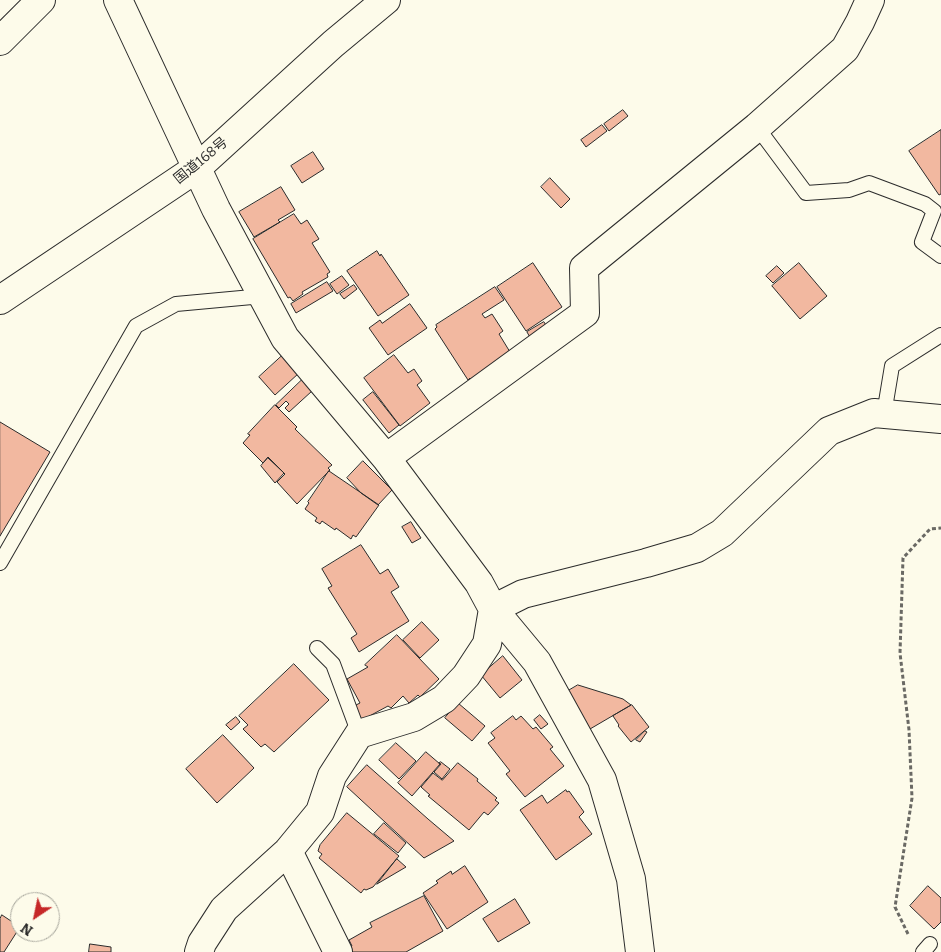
<!DOCTYPE html>
<meta charset="utf-8">
<style>
body{margin:0}
#map{position:relative;width:941px;height:952px;overflow:hidden;background:#fdfbea;font-family:Bitter,serif}
canvas{display:block}
.north{position:absolute;left:10px;top:892px;width:50px;height:50px;box-sizing:border-box;background:#fdfbea;border:1px solid #a9a89e;border-radius:50%;rotate:214deg;font-size:14px;font-weight:700;line-height:20px;text-align:center;color:#2b2b2b}
.north::after{content:'';display:block;margin:auto;width:18px;height:22px;background:#c62828;clip-path:polygon(50% 0,100% 100%,50% 72%,0 100%)}
</style>
<div id="map">
<canvas width="941" height="952"></canvas>
<div class="north">N</div>
</div>
<script>
const ctx = document.querySelector('canvas').getContext('2d');
ctx.lineJoin = 'round';
function fillPath(path, color) { ctx.fillStyle = color; ctx.fill(path, 'evenodd'); }
function trace(path, color, width, dash) { ctx.strokeStyle = color; ctx.lineWidth = width; ctx.lineCap = dash ? 'butt' : 'round'; ctx.setLineDash(dash || []); ctx.stroke(path); }
function label(font, color, halo, rows, align = 'center') {
  ctx.font = font + ' Bitter,"Noto Sans JP",serif'; ctx.lineWidth = 4; ctx.setLineDash([]); ctx.textBaseline = 'middle'; ctx.strokeStyle = halo; ctx.fillStyle = color; for (const [text, x, y, turn = 0] of rows) {
    ctx.save(); ctx.translate(x, y); ctx.rotate((+turn || 0) * Math.PI / 180); ctx.textAlign = isNaN(turn) ? turn : align; if (halo) ctx.strokeText(text, 0, 0); ctx.fillText(text, 0, 0); ctx.restore();
  }
}
const building = new Path2D(`
 M623,110L628,116L609,131L604,124Z
 M602,125L607,131L586,147L581,140Z
 M941,130V194L939,195L909,151Z
 M313,152L324,169L302,183L291,166Z
 M550,178L570,199L561,208L541,187Z
 M281,187L295,210L278,220L280,222L254,237L239,212Z
 M294,214L301,224L307,220L319,239L312,243L330,272L327,274L328,277L302,292L303,294L293,301L290,297L288,298L253,239Z
 M377,251L380,256L381,254L409,295L378,316L347,271Z
 M533,263L562,307L526,331L497,287Z
 M799,263L827,296L800,319L772,286Z
 M777,266L784,273L773,283L766,276Z
 M342,276L349,285L337,294L330,284Z
 M327,282L333,291L296,313L291,304Z
 M354,285L357,289L344,299L340,294Z
 M495,287L504,300L482,314L485,318L492,314L503,331L499,334L510,352L472,381L470,378L468,380L435,329L437,327L436,325Z
 M410,304L427,328L388,355L369,328L380,320L382,323Z
 M544,322L549,330L532,341L527,332Z
 M283,355L299,373L275,395L259,377Z
 M394,355L408,373L414,369L422,381L417,385L430,403L400,426L364,378Z
 M302,380L312,391L289,412L285,408L289,404L286,401L279,408L276,405Z
 M373,392L399,425L389,433L363,400Z
 M275,405L297,427L295,429L332,465L328,468L330,470L297,504L277,482L285,474L268,457L263,463L243,443L250,435L248,434Z
 M0,422L50,452L0,536Z
 M268,458L284,473L275,483L261,466Z
 M363,461L392,490L378,505L361,493L347,478Z
 M329,471L379,505L356,537L353,535L351,539L336,528L335,530L322,521L320,524L315,521L317,518L305,509L309,503L308,502Z
 M411,522L421,538L412,543L402,527Z
 M361,545L380,574L388,569L399,587L391,592L409,621L359,652L351,638L357,634L328,588L332,586L322,569Z
 M422,622L439,640L420,658L403,640Z
 M397,635L439,679L420,697L418,695L409,703L403,696L391,708L388,706L362,720L354,706L360,703L347,679L368,667L365,665Z
 M503,656L522,680L500,698L481,675Z
 M294,664L329,700L274,752L265,744L261,747L243,729L248,725L239,716Z
 M578,685L623,699L631,705L590,729L568,691Z
 M458,703L485,726L472,741L445,718Z
 M632,705L649,727L631,742L618,726L619,725L613,716Z
 M540,715L548,724L541,729L534,720Z
 M513,716L516,720L521,716L533,729L536,727L553,747L550,749L564,766L525,797L506,774L510,771L488,743L495,738L491,733Z
 M236,717L240,722L231,730L226,725Z
 M645,731L647,732L640,742L636,740Z
 M223,735L254,768L217,803L186,769Z
 M396,743L416,761L399,779L379,760Z
 M426,752L440,764L412,796L398,783Z
 M441,762L450,769L442,779L434,772L441,764L439,763Z
 M458,763L478,779L477,781L497,798L495,800L499,803L488,815L484,812L469,830L428,796L430,795L421,787L433,773L442,780Z
 M367,765L428,819L454,841L424,858L347,787Z
 M566,790L567,792L569,791L584,812L579,817L592,834L556,860L520,810L542,795L547,803Z
 M347,813L399,856L373,887L366,890L364,889L361,893L319,858L322,854L318,851L320,845Z
 M384,823L406,843L398,853L374,834Z
 M397,859L406,867L377,884Z
 M465,866L488,902L447,929L423,893L438,883L436,881L451,871L452,874Z
 M928,886L941,898V922L934,929L910,906Z
 M424,896L443,931L406,952H350L348,948L352,946L349,940L372,927L370,923Z
 M515,899L530,923L498,942L483,919Z
 M2,915L20,927L4,952H0V919Z
 M90,944L111,947V952H89Z`);
fillPath(building, '#f2b8a0');
trace(building, '#2b2b2b', 1);
const service = new Path2D(`
 M757,127L806,193L849,190L869,183L925,204L934,211L922,242L941,256
 M884,414L892,366L941,335
 M0,563L136,326L176,304L263,296
 M317,648L333,664L359,734
 M923,952L930,944`);
const minor = new Path2D(`
 M118,0L216,209L285,338L386,458L479,583L493,609L537,662L602,780L631,879L640,952
 M0,41L41,0
 M386,458L585,313L584,268L757,127L845,49L860,22L870,0
 M493,609L523,594L646,563L697,548L722,533L829,431L874,413L941,419
 M288,851L338,952
 M199,952L202,943L224,909L288,851L320,812L332,776L359,734L414,717L444,699L466,676L487,644L493,609`);
const trunk = new Path2D(`
 M0,300L197,168L333,44L386,0`);
trace(service, '#2b2b2b', 16);
trace(minor, '#2b2b2b', 30);
trace(trunk, '#2b2b2b', 30);
trace(new Path2D(`
 M908,934L895,907L912,798L909,730L900,653L903,558L930,529L941,528`), '#6a6964', 3, [4, 2.5]);
trace(service, '#fdfbea', 14);
trace(minor, '#fdfbea', 28);
trace(trunk, '#fdfbea', 28);
label('14px', '#2b2b2b', '#fdfbea', [
 ["国道168号",201,161,-39]
]);
</script>
